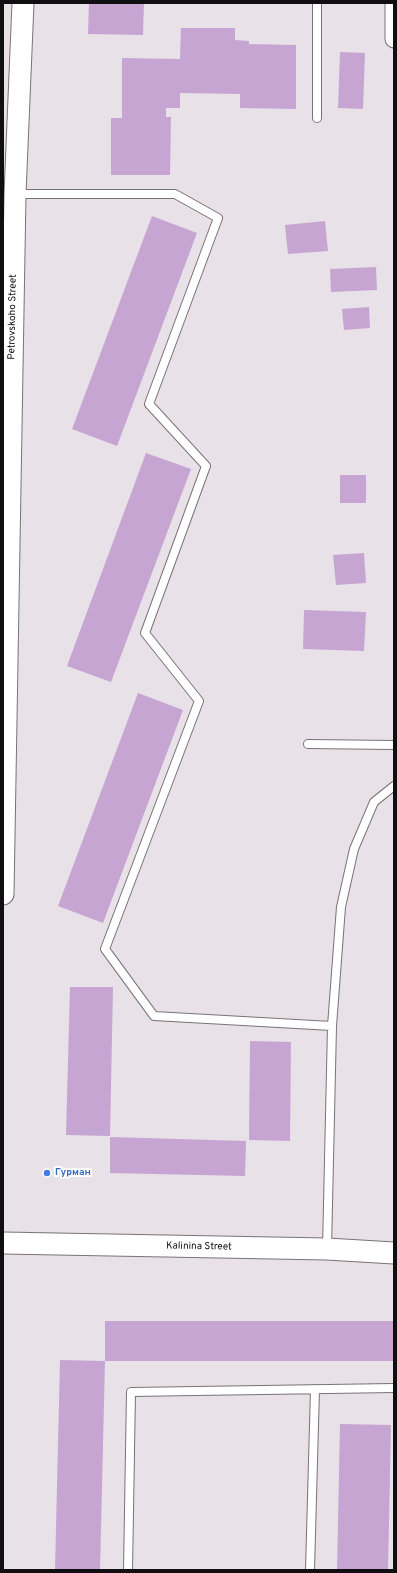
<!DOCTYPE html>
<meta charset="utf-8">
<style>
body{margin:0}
#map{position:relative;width:397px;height:1573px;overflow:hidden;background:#e8e1e7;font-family:Overpass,sans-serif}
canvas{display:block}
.frame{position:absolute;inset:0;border:4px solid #100e10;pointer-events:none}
</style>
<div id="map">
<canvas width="397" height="1573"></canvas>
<div class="frame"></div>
</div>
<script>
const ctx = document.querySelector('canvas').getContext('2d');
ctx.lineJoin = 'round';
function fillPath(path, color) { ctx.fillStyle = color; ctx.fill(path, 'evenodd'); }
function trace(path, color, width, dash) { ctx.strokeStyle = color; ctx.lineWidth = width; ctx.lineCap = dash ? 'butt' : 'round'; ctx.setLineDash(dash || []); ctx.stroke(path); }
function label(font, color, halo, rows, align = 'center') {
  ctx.font = font + ' Overpass,sans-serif'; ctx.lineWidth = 4; ctx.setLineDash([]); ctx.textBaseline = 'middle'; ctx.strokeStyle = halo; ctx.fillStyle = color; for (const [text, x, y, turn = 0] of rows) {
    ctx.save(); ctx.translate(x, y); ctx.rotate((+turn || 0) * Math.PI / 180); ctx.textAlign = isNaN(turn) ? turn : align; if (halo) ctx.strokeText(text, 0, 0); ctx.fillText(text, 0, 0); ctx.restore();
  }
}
fillPath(new Path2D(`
 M89,3H144L143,35L88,34Z
 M181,28H235V40L249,41V44L296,45V109L240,108V94L180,93V108H166V117H171L170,175H111V118H122V58L180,59Z
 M340,52L365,53L363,109L338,108Z
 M152,216L197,233L117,446L72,429Z
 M325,221L328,251L288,254L285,225Z
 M376,267L377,290L331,292L330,269Z
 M369,307L370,328L344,330L342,309Z
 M146,453L191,469L111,682L67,666Z
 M340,475H366V503H340Z
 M364,553L366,583L336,585L333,555Z
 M304,610L366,612L364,651L303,649Z
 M138,693L183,710L103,923L58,906Z
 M70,987H113L110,1136L66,1135Z
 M250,1041L291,1042L290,1141L249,1140Z
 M110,1137L246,1141L245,1176L110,1173Z
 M105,1321H394V1361H105Z
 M60,1360L105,1361L100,1570H55Z
 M340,1424L391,1425L388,1570H337Z`), '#c6a5d3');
const service = new Path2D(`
 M317,118V3
 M16,194H175L218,218L149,404L206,466L145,633L199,701L105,949L154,1016L332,1026
 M308,744L394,745
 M327,1249L332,1026L341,907L354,849L374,802L394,786
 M128,1570L131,1392L394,1388
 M310,1570L315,1389`);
const minor = new Path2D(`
 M394,3V39`);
const tertiary = new Path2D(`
 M3,894L15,194L23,3
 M3,1243L327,1249L394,1253`);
trace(service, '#797378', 10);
trace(minor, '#797378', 19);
trace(tertiary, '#797378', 23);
trace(service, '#fff', 8);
trace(minor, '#fff', 17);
trace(tertiary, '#fff', 21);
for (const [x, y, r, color] of [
 [47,1173,4,"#3f7fe0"]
]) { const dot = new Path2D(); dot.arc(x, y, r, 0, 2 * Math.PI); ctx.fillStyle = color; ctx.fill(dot); trace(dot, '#fff', 1.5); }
label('10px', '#100e10', '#fff', [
 ["Petrovskoho Street",13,317,-89],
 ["Kalinina Street",199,1247,1]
]);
label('bold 10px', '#366cbe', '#fff', [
 ["Гурман",55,1173]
], 'left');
</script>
